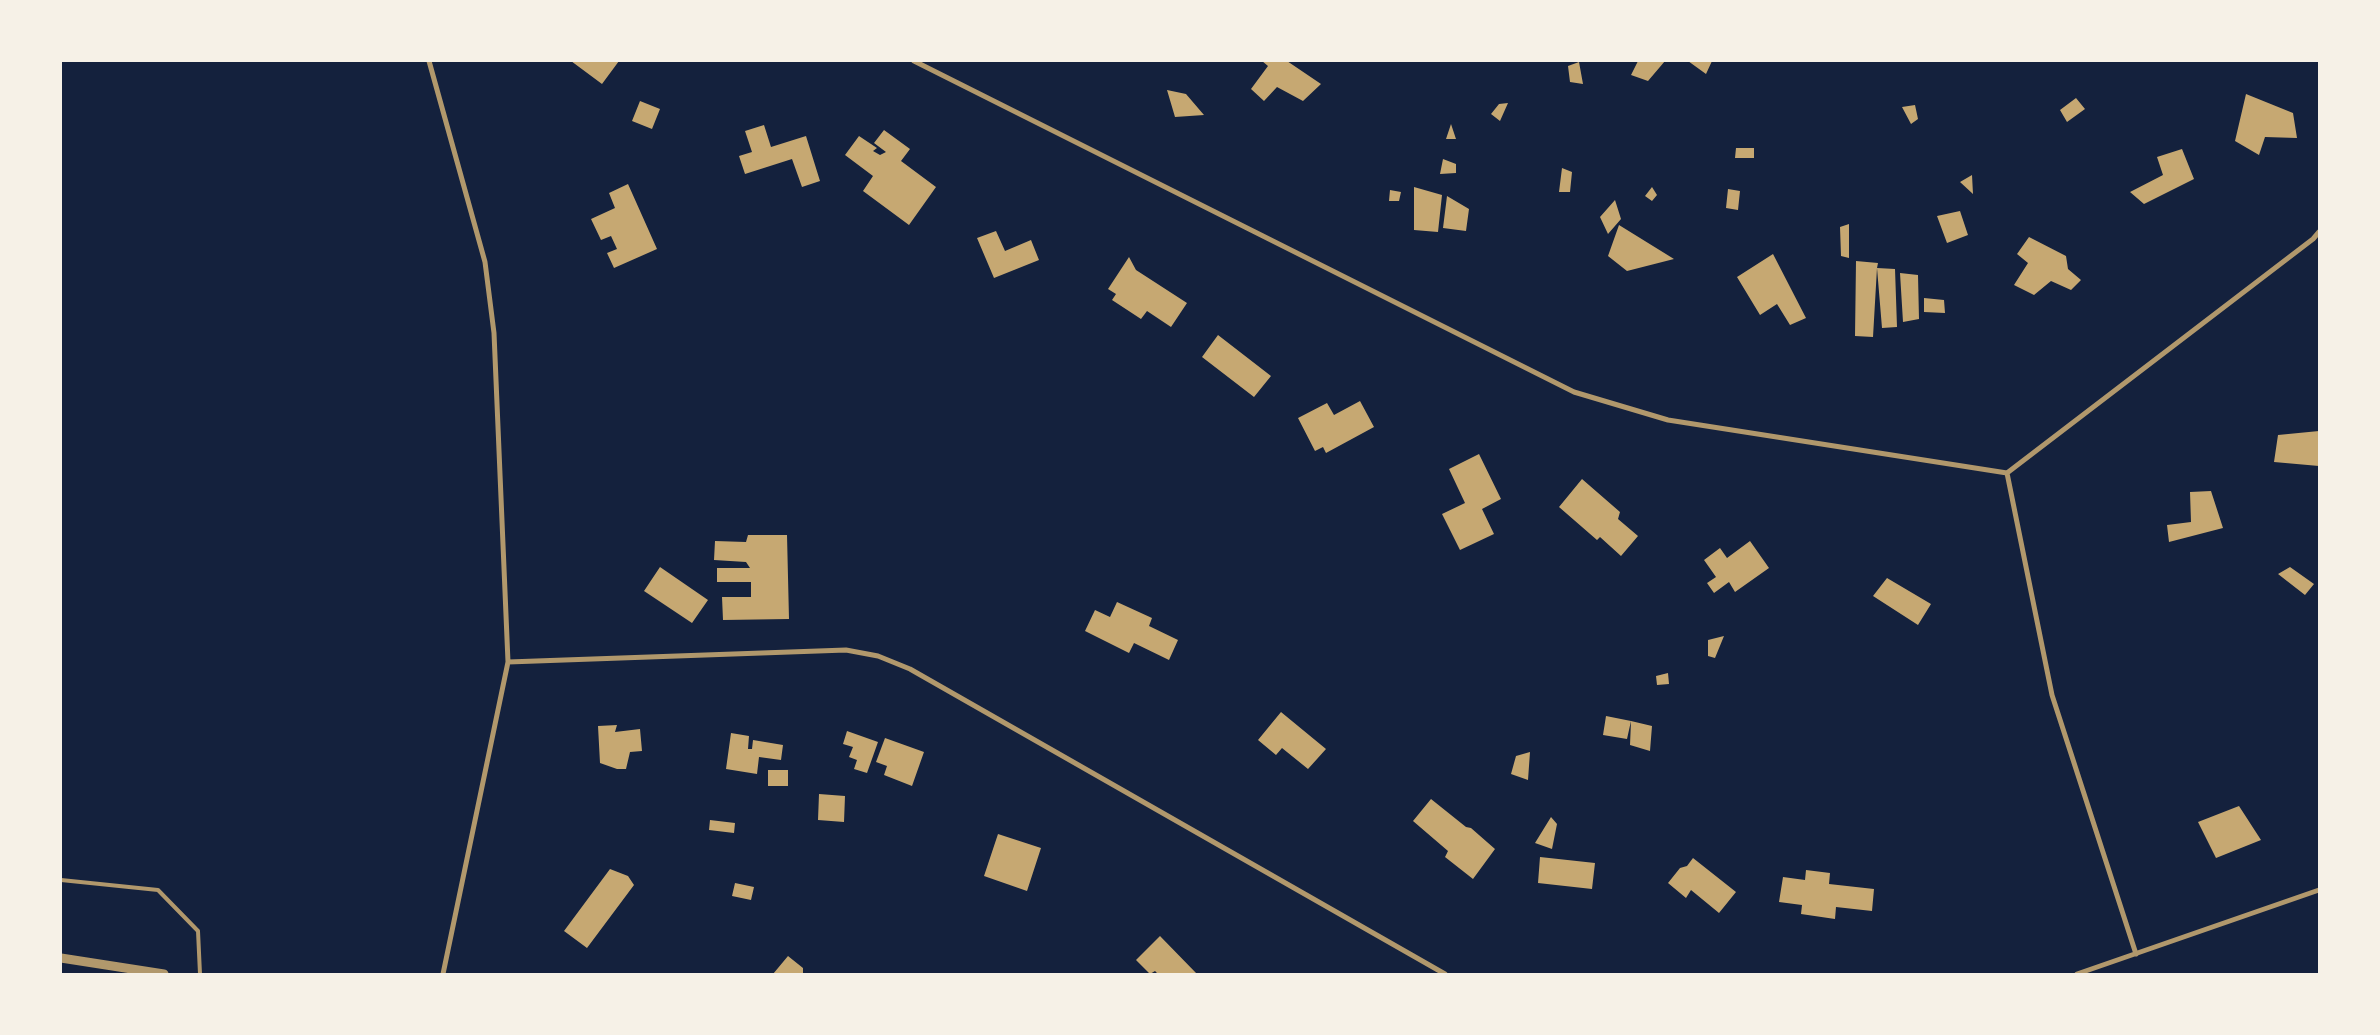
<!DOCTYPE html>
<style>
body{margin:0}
#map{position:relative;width:2380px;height:1035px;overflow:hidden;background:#14213d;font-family:Mulish,sans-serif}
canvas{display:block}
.frame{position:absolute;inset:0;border:62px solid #f6f1e7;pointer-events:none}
</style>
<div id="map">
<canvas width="2380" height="1035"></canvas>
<div class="frame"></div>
</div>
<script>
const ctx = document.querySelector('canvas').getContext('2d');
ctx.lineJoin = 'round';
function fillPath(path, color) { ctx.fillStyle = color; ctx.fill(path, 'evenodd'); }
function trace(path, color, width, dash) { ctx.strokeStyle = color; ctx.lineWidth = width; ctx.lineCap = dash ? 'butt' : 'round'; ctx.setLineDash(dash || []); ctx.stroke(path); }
fillPath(new Path2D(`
 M571,61H619L602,84Z
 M1262,61H1287L1321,84L1303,101L1277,87L1264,101L1251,89L1268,66Z
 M1638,61H1665L1648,81L1631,75Z
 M1688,61H1712L1706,74Z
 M1579,62L1583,84L1570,82L1568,66Z
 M1167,90L1186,94L1204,115L1175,117Z
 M2246,94L2293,113L2297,138L2265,137L2259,155L2235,141Z
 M2076,98L2085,109L2067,122L2060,110Z
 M640,101L660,109L652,129L632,121Z
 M1508,103L1500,121L1491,114L1499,104Z
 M1915,105L1918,119L1911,124L1902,107Z
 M1451,124L1456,139H1446Z
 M764,125L771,147L806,136L820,181L802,187L792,159L745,174L739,156L752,152L745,131Z
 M884,130L910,149L901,161L936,187L909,225L863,191L873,176L845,155L859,136L877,148L873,151L880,155L886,152L874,143Z
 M1736,148H1754V158H1735Z
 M2182,149L2194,179L2144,204L2130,192L2163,175L2157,157Z
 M1443,159L1456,164V173L1440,174Z
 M1562,168L1572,172L1570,192H1559Z
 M1972,175L1973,194L1960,182Z
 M628,184L657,249L614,268L607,253L617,249L611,236L601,240L591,219L615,208L609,193Z
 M1414,187L1442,195L1438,232L1414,230Z
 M1652,187L1657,195L1652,201L1645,196Z
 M1728,189L1740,191L1738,210L1726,208Z
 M1390,190L1401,192L1399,201H1389Z
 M1447,196L1469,209L1466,231L1443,228Z
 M1615,200L1621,219L1608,234L1600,217Z
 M1960,211L1968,235L1947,243L1937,216Z
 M1849,224V258L1841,256L1840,227Z
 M1619,225L1674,259L1627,271L1608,256Z
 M996,231L1005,251L1031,240L1039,260L994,278L977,238Z
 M2029,237L2066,256L2068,269L2081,280L2071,290L2051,281L2034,295L2014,285L2028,263L2017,254Z
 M1773,254L1806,318L1790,325L1777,304L1760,315L1737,277Z
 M1129,257L1136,270L1187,303L1171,327L1147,311L1141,319L1112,300L1116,294L1108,289Z
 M1856,261L1878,263L1877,268L1895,269L1897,327L1882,328L1877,268L1873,337L1855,336Z
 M1900,273L1918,275L1919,319L1903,322Z
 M1924,298L1944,300L1945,313L1924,312Z
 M1218,335L1271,376L1254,397L1202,357Z
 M1360,401L1374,427L1326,453L1323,447L1315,451L1298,418L1327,403L1334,415Z
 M2319,431V466L2274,462L2278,435Z
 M1479,454L1501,499L1482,509L1494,534L1460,550L1442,514L1465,503L1449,469Z
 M1582,479L1620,512L1618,519L1638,536L1621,556L1600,537L1597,540L1559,507Z
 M2211,491L2223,528L2169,542L2167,525L2191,522L2190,492Z
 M748,535H787L789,619L723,620L722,597H751V582H717V568H750L746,562L714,560L715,541L746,542Z
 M1750,541L1769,568L1735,592L1729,582L1714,593L1707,583L1716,577L1704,560L1720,548L1727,558Z
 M660,567L708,600L692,623L644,591Z
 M2290,567L2314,584L2305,595L2278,574Z
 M1887,578L1931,604L1918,625L1873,596Z
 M1117,602L1152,618L1149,626L1178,640L1169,660L1134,643L1129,653L1085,631L1095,610L1110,617Z
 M1724,636L1715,658L1708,656V640Z
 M1668,673L1669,684L1657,685L1656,676Z
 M1281,712L1326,749L1308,769L1282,748L1276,755L1258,740Z
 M1606,716L1631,721L1652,726L1650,751L1630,745L1631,721L1627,739L1603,735Z
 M617,725L615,732L640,729L642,751L630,752L626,769H617L600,763L598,726Z
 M847,731L878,742L867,773L854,769L857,760L849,757L853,747L843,744Z
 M731,733L749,736L748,749H752L753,740L783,745L781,760L759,757L757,774L726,769Z
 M885,738L924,752L912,786L884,775L887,766L876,762Z
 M1530,752L1528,780L1511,774L1516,756Z
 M768,770H788V786H768Z
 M819,794L845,796L844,822L818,820Z
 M1431,799L1466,827L1471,828L1495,849L1473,879L1445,857L1448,851L1413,821Z
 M2239,806L2261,840L2216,858L2198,822Z
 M1551,817L1557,824L1552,849L1535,843Z
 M710,820L735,823L734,833L709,830Z
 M998,834L1041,848L1027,891L984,876Z
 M1540,857L1595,863L1592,889L1538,883Z
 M1693,858L1736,892L1719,913L1691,890L1686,898L1668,883L1680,868L1687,866Z
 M610,869L628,876L634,885L587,948L564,931Z
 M1806,870L1830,873L1829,884L1874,889L1872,911L1836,907L1835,919L1801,914L1802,905L1779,902L1783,877L1805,880Z
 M735,883L754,887L751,900L732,896Z
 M1160,936L1197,974H1158L1155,971L1150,974L1136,960Z
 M788,956L803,968V974H773Z`), '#c6a872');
trace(new Path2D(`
 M61,880L158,890L198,931L200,974`), '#b1986c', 4);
trace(new Path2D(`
 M429,61L485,262L494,333L508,662L443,974
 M914,61L1574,392L1668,420L2007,473L2313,239L2319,232
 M2007,473L2052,695L2136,954
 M508,662L846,650L878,656L910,669L1445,974
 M2077,974L2319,890`), '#b1986c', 5);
trace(new Path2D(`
 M61,958L164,974`), '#b1986c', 9);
</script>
